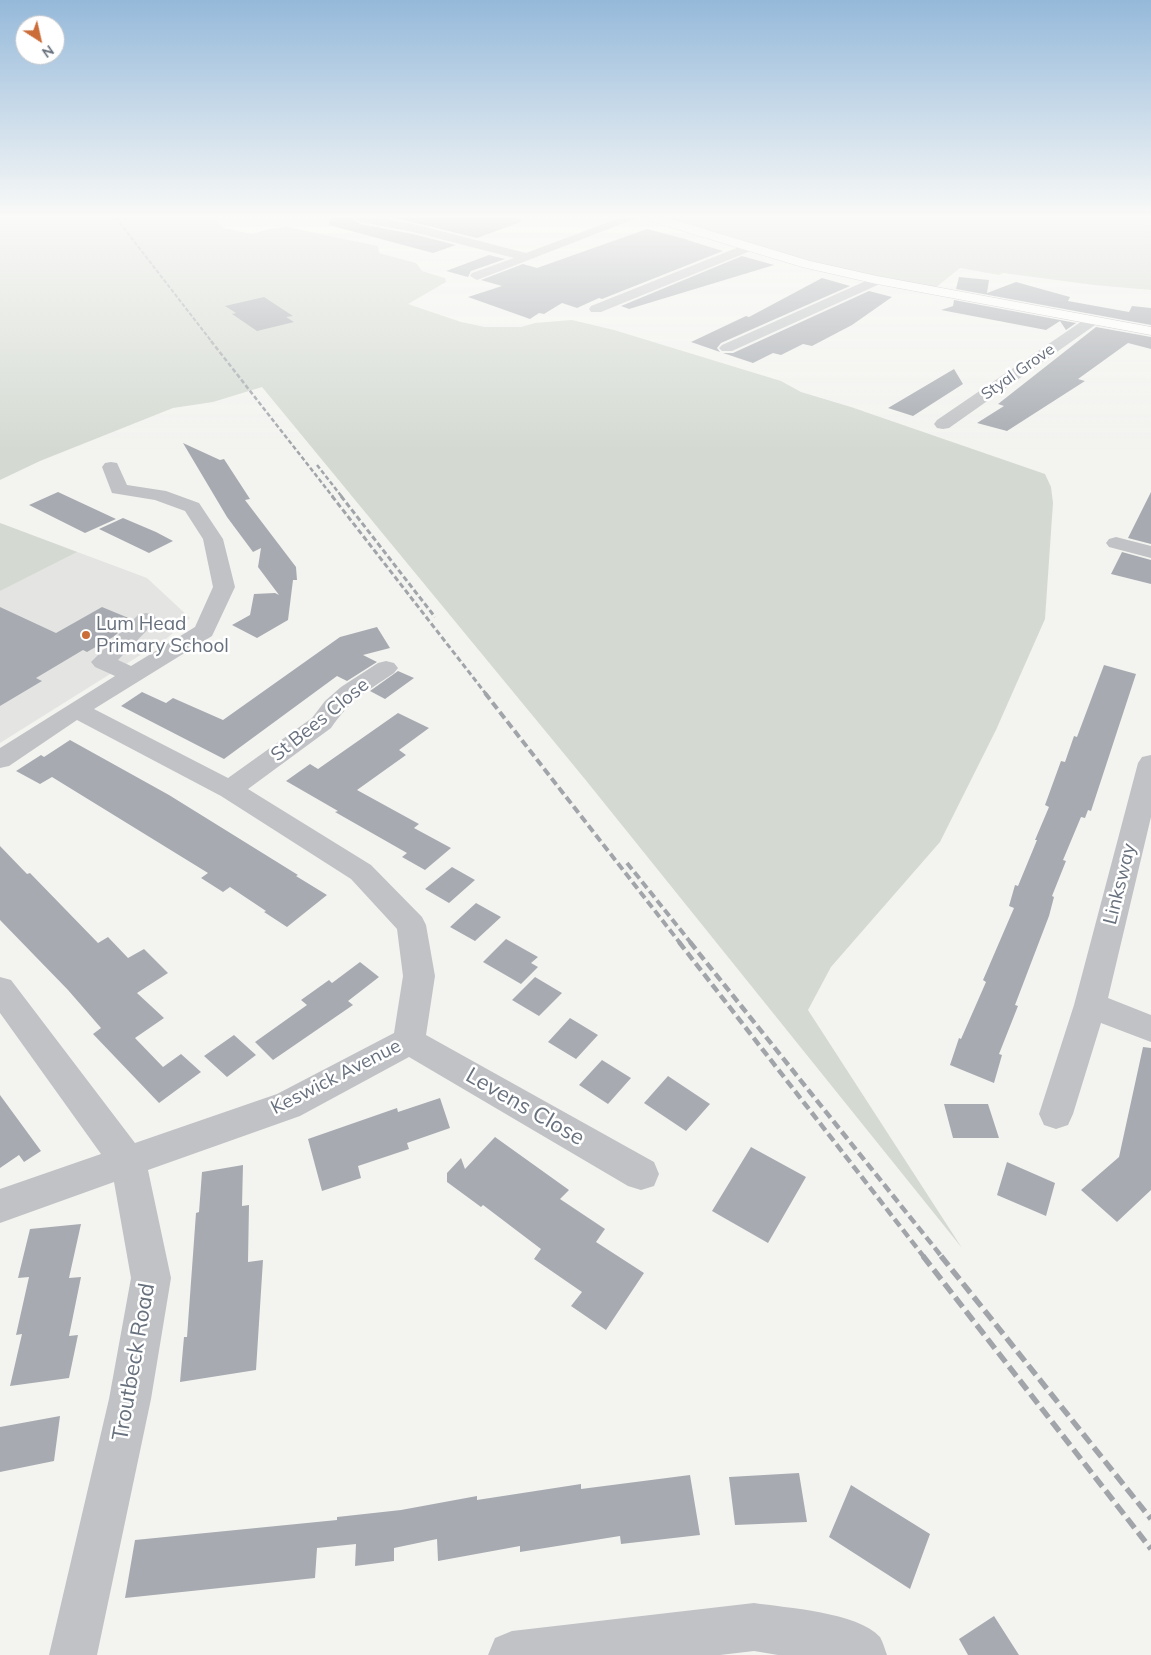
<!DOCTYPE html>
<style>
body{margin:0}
#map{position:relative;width:1151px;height:1655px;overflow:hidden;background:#f3f4f0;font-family:Mulish,sans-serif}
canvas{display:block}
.north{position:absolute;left:15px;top:15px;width:50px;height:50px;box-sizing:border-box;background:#fff;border:1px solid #c2c6cb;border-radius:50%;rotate:145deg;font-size:14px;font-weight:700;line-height:20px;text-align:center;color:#67707d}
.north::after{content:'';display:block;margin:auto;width:18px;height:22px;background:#cb6d39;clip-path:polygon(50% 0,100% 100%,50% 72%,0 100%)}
</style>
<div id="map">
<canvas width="1151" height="1655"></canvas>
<div class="north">N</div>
</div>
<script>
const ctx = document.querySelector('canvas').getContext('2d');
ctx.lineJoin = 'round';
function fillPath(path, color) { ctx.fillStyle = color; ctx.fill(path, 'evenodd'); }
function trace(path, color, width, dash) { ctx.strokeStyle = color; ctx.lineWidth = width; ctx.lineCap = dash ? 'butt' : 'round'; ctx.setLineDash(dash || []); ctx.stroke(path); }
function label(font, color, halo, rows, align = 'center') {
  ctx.font = font + ' Mulish,sans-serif'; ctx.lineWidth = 5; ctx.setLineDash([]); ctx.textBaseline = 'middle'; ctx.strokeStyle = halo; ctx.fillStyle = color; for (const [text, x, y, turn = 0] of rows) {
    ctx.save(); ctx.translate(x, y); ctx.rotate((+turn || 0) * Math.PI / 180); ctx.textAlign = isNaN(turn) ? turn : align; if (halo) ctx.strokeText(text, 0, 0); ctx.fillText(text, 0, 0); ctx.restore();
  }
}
fillPath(new Path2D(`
 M0,523L147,578L190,618L166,639L0,743Z`), '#e4e5e3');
fillPath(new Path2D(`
 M0,218H217L223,228L252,234L270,229L287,227L378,246L379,253L416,263L422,271L445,278L446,282L408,304L461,322L485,327H521L535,323L572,320L614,330L781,381L801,392L851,407L1045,474L1051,487L1053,503L1045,619L996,730L940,842L831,967L808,1010L962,1248L584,778L262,387L213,402L173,408L40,461L0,480Z
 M663,218H1151V290L1094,285L1003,273L999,275L960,268L934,289L817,264Z
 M0,523L77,552L0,591Z`), '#d4dad2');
fillPath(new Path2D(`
 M330,218H352L360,224L413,234L456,245L433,253L329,225Z
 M395,218H520L521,222L477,238Z
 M647,229L689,240H687L723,251L602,299L599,298L577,308L562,303L544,314L539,313L530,319L468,297L502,286L481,280L523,264L537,268Z
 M489,255L505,259L471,271L468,277L446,271Z
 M742,256L774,265L629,309L621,306Z
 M959,277L989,280L987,293L1016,282L1070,297L1068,301L1129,312L1132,306L1151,308V325L956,289Z
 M822,278L850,286L721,343L717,348L720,352L691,342L746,316L749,317Z
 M869,291L892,297L852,325L812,346L803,344L781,355L773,353L753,363L723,353H733Z
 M264,297L293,316L286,317L294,322L257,331L232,314L236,313L225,306Z
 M954,300L1076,323L1066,330L1060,321L1046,330L941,310L953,306Z
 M1096,327L1151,337V349L1128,343L1078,379L1085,381L1007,431L977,423L1004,406L998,404Z
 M954,369L963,384L913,416L888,408Z
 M183,443L220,460L224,459L250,499L245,500L296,567L297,580H293L288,620L257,638L232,625L250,615L254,594L275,593L279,595L258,567L261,548L253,552L227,517Z
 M58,492L116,519L85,533L29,505Z
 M1151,492V544L1128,538Z
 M123,518L156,532L173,541L149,553L99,529Z
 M1122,552L1151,560V584L1111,574Z
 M0,607L56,633L102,607L131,619L115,631L118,633L113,637L87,652L83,650L36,678L42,681L0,706Z
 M377,627L390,648L363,655L377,662L347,681L337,676L224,759L121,706L142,692L166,703L173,698L223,720L340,637Z
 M1104,665L1136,674L1091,811L1088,810L1085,818L1081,817L1063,860L1066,861L1052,896L1054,897L1049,916L1015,1005L1018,1006L999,1054L1002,1055L994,1083L950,1065L959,1038L961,1039L986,982L983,980L1014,908L1009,906L1015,885L1018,886L1037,840H1035L1049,807L1045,805L1061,761L1065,762L1074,736L1077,737Z
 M398,671L414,678L385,699L370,691Z
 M398,713L429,728L399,750L406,755L357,790L419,824L414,828L451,848L425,870L402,857L407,853L335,812L338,811L286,781L310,764L318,769Z
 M70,740L169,795L298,875L296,876L327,895L287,927L264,912L266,911L230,887L223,892L201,878L208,873L52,777L40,784L16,771L41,755L44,757Z
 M0,846L27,874L30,873L98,943L108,937L128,958L144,949L168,973L137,993L164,1018L135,1038L163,1067L181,1054L201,1072L159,1103L93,1034L101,1028L68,990L0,920Z
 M452,867L475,880L449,903L425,889Z
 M476,903L501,917L475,941L450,927Z
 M506,939L538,957L531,963L538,967L521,984L483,962Z
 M360,962L379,977L348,1001L353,1005L273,1060L255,1042L307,1005L301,1000L329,980L332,983Z
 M535,977L562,993L539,1016L512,1000Z
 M570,1018L598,1035L576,1059L548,1042Z
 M234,1035L256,1055L227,1077L204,1056Z
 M1143,1047L1151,1048V1190L1117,1222L1081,1190L1119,1157Z
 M602,1060L631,1078L608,1104L579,1085Z
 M668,1076L710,1104L686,1131L644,1103Z
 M0,1095L41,1151L24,1162L19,1155L0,1168Z
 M440,1098L450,1128L407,1143L409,1149L358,1166L361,1178L322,1191L308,1139L397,1108L398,1112Z
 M944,1104H988L999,1138H953Z
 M495,1137L569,1190L560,1199L605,1229L596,1242L644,1273L606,1330L571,1306L582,1292L534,1259L541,1249L483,1205L481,1207L447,1182V1173L461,1158L465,1169Z
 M751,1147L806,1177L768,1243L712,1211Z
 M1007,1162L1055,1183L1046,1216L997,1195Z
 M243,1165L242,1206L249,1205L248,1262L263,1260L256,1370L180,1382L184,1337H187L196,1213L199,1212L202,1172Z
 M81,1224L69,1278L81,1277L69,1336L78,1335L69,1378L10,1386L22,1334L16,1335L29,1277L18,1278L30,1229Z
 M60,1416L54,1461L0,1472V1427Z
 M799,1473L807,1522L735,1525L729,1477Z
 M690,1475L700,1535L621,1544L620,1536L520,1552V1546L438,1561L437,1539L394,1548V1561L355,1566L356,1544L317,1548L315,1578L125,1598L135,1540L337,1520V1517L401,1510L477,1496V1500L581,1484V1489Z
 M851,1485L930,1534L910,1589L829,1537Z
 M994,1616L1019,1655H968L959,1639Z`), '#a7abb1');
const major = new Path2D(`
 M648,218H668L810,261L877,276L1151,327V335L877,284L802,267L650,221Z`);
trace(major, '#b1b4b7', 1);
fillPath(new Path2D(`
 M354,218H382L414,224L526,253L619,218H637L477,280L470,276L472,273L514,258L413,232L360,222Z
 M749,243L753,244L755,247L753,250L601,312H591L589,309L591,306Z
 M877,276L884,280L882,283L732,351H722L719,348L722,345Z
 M1093,316L1098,317L1100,320L1098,323L949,428L943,429L937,428L934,424L937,420L1088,317Z
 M111,462L117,463L127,485L166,491L199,503L223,539L235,587L212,636L94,709L228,778L312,718L325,701L341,687L378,663L386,661L394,663L398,668L394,673C366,692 350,700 331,728L248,789L371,865L422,917L426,925L435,976L426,1035L654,1162L659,1174L654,1186L641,1190L628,1186L409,1057L300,1116L148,1170L171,1278L151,1399L97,1655H49L109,1399L131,1278L114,1182L0,1223V1189L101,1154L0,1013V977L11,980L135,1143L277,1094L394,1033L403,976L397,929L351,879L221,796L77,720L9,766L0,768V748L115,676L95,667L91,662L138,615L146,613L154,615L157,620L118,660L131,666L195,627L213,587L203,539L185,511L155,500L112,493L102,467L105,463Z
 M1116,537L1151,546V558L1109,547L1106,543L1109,539Z
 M1151,755V817L1108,998L1151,1015V1042L1101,1023L1073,1114L1068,1125L1056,1129L1044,1125L1039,1114L1074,1005L1138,763L1142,757Z
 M754,1603C787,1608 857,1612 880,1637C883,1642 885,1650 887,1655H778L754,1651L720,1655H488L495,1638L512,1631Z`), '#c0c2c5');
fillPath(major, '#fff');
trace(new Path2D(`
 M116,218L212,342`), '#a1a5aa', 2, [4, 2]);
trace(new Path2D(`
 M211,341L333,497
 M317,465L342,497`), '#a1a5aa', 2.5, [4.5, 2.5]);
trace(new Path2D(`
 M332,496L486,694
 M341,496L435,617`), '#a1a5aa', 3, [5.5, 3]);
trace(new Path2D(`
 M485,693L680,943
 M627,863L691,943`), '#a1a5aa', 4, [8, 4]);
trace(new Path2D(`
 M679,942L924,1257
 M690,942L942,1257`), '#a1a5aa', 4.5, [9, 4.5]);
trace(new Path2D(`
 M923,1256L1151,1549
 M941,1256L1151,1519`), '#a1a5aa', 5.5, [12, 5.5]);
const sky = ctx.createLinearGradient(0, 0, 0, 450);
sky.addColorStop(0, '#95b9da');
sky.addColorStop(0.48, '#fafaf8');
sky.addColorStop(1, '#fafaf800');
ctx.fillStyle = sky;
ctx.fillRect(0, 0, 1151, 450);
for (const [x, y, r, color] of [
 [86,635,5,"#cb6d39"]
]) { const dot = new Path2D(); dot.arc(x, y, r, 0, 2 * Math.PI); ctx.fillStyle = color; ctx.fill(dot); trace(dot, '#fff', 2); }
label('16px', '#67707d', '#fff', [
 ["Styal Grove",1018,372,-35]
]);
label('19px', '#67707d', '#fff', [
 ["Lum Head",96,624],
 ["Primary School",96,646]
], 'left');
label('19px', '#67707d', '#fff', [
 ["St Bees Close",320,720,-39],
 ["Linksway",1120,884,-76],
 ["Keswick Avenue",336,1077,-27]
]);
label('22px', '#67707d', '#fff', [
 ["Levens Close",525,1107,30],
 ["Troutbeck Road",134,1362,-80]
]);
</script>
